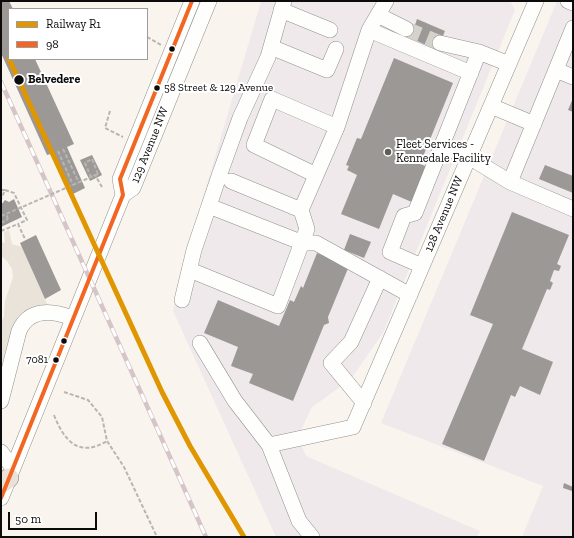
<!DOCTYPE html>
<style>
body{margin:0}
#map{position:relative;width:574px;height:538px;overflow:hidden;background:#f9f5ee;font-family:"Zilla Slab",serif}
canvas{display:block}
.frame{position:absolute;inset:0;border:2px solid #0b0b0b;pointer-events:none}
.legend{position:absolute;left:8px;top:8px;width:140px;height:52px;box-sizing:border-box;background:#fff;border:1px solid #9d9d9d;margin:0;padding:5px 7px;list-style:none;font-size:12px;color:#0b0b0b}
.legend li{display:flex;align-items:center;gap:8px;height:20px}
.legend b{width:20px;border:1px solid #9d9d9d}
.scale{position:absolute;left:8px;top:512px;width:89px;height:18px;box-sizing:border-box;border:2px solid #0b0b0b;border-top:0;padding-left:5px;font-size:12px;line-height:14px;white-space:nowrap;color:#0b0b0b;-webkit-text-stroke:3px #fff;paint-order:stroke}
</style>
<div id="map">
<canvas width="574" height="538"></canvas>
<div class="frame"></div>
<ul class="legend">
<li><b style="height:5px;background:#df9601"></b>Railway R1</li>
<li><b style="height:5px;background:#f26522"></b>98</li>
</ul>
<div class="scale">50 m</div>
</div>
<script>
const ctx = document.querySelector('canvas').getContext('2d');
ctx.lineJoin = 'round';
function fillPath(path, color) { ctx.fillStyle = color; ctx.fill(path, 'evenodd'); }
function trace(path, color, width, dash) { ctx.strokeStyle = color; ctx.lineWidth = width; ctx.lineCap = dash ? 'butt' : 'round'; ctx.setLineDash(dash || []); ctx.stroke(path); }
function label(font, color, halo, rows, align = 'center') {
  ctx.font = font + ' "Zilla Slab",serif'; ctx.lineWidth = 4; ctx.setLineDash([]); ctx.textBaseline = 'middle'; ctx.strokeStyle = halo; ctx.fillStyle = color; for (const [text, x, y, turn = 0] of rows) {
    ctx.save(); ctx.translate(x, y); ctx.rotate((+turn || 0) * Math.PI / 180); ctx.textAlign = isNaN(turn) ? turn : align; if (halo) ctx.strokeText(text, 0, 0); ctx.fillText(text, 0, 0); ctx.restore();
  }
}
fillPath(new Path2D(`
 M261,1H510L515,10L383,333L351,379L311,408L298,438L306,456L480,531L477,537H276L173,311L186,255Z
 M557,1H573V537H522L543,486L381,423Z`), '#efe9ec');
fillPath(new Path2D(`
 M9,230L12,244L22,247L48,306L25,312L19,316L14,323L1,366V323L4,316L5,301L13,277L12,269L7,261L1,256V239L2,242L5,243L4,232Z`), '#e9e3da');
fillPath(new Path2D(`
 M1,1H9L13,9H9V59H35L74,144L67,147L85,188L73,194L54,153L47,155L1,53Z
 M417,19L445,31L437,50L404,35L409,23L415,25Z
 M394,58L453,83L420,164L428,167L414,203L393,194L379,229L341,214L357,175L347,170L349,166L346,165L357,138L361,139Z
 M573,98V112L568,110Z
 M92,155L102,175L90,181L80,160Z
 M545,165L573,176V193L539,179Z
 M14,199L22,217L1,227V205L5,200L9,202Z
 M512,212L569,235L557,264L561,266L559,271L554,270L550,281L553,283L550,290L547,289L522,349L553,362L540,395L520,386L515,397L511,395L484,461L442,444L493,324L470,315Z
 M350,234L371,242L364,258L344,250Z
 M36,235L61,290L45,299L20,243Z
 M317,253L349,266L328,317L329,323L324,325L293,401L249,383L253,374L231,366L238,347L204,333L218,300L279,326L290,300L294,302L301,286L303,288Z
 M564,483L573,487L572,491L563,488Z`), '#9c9895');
trace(new Path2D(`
 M406,29L440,43`), '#d5d2cc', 15, [15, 8]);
const minor = new Path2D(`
 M568,1L573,3
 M281,10L330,30
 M378,15L406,29
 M573,28L510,182L573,209
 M369,30L471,73
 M440,43L479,52
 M271,47L327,70L336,49
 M556,70L573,77
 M491,106L534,124
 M441,146L469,157L510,182
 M316,175L254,145L272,99L337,127
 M231,181L301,210L337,127L369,30L386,1
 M123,195L133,188L209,1
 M209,206L303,243H316L410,295
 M422,266L390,252L404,216L415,213L479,52L509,64
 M190,270L278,306L307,229L301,210
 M182,300L194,250L219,176L240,118L268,57L284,1
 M200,343L235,401L269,445L353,427L536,1
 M1,401L19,331C29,308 52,310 72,318
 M364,403L331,363L351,342L380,278
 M269,445L299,521L312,537
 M1,452L13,468
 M1,498L123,195L120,179L192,1`);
const major = new Path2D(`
 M1,484L9,478`);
trace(minor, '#92908d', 16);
trace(major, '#7f7e7a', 20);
trace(new Path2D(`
 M147,37L161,45
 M110,111L105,128L123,137
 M63,149L79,183
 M58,151L73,185
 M98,174L92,159L85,163L91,177L95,175L102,187
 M1,190H5L1,199
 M5,190L14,193L27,220L18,224
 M1,216L6,214
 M1,223L8,219
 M1,231L18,224L25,239
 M64,392L88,400L102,417L107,441L124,467L157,537
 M54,415C64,441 79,458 107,441`), '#b7b6b5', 2, [4, 2]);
trace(minor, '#fefefc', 15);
trace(major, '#eae2d8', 19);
const rail = new Path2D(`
 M1,82L206,537`);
trace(rail, '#d5c5c8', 4.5);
trace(rail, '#fff', 3, [9]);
trace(new Path2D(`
 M8,219L6,214L98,174`), '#b7b6b5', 2, [4, 2]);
trace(new Path2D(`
 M1,498L123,195L120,179L192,1`), '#f26522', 4);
trace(new Path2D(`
 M9,59L162,392L190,446L244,537`), '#df9601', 5);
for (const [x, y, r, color] of [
 [172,49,3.5,"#0b0b0b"],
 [19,80,5.5,"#0b0b0b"],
 [157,88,3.5,"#0b0b0b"],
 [388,152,4,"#5e5d5a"],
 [64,341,3.5,"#0b0b0b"],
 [56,360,3.5,"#0b0b0b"]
]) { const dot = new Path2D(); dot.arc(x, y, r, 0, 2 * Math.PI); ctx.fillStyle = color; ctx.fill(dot); trace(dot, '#fff', 1.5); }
label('11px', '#0b0b0b', '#fff', [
 ["58 Street & 129 Avenue",164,88],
 ["7081",48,360,"right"]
], 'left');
label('bold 12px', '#0b0b0b', '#fff', [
 ["Belvedere",28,80]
], 'left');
label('12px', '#0b0b0b', '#fff', [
 ["129 Avenue NW",150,145,-68],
 ["128 Avenue NW",444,214,-67]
]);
label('12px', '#0b0b0b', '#fff', [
 ["Fleet Services -",396,145],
 ["Kennedale Facility",396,159]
], 'left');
</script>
